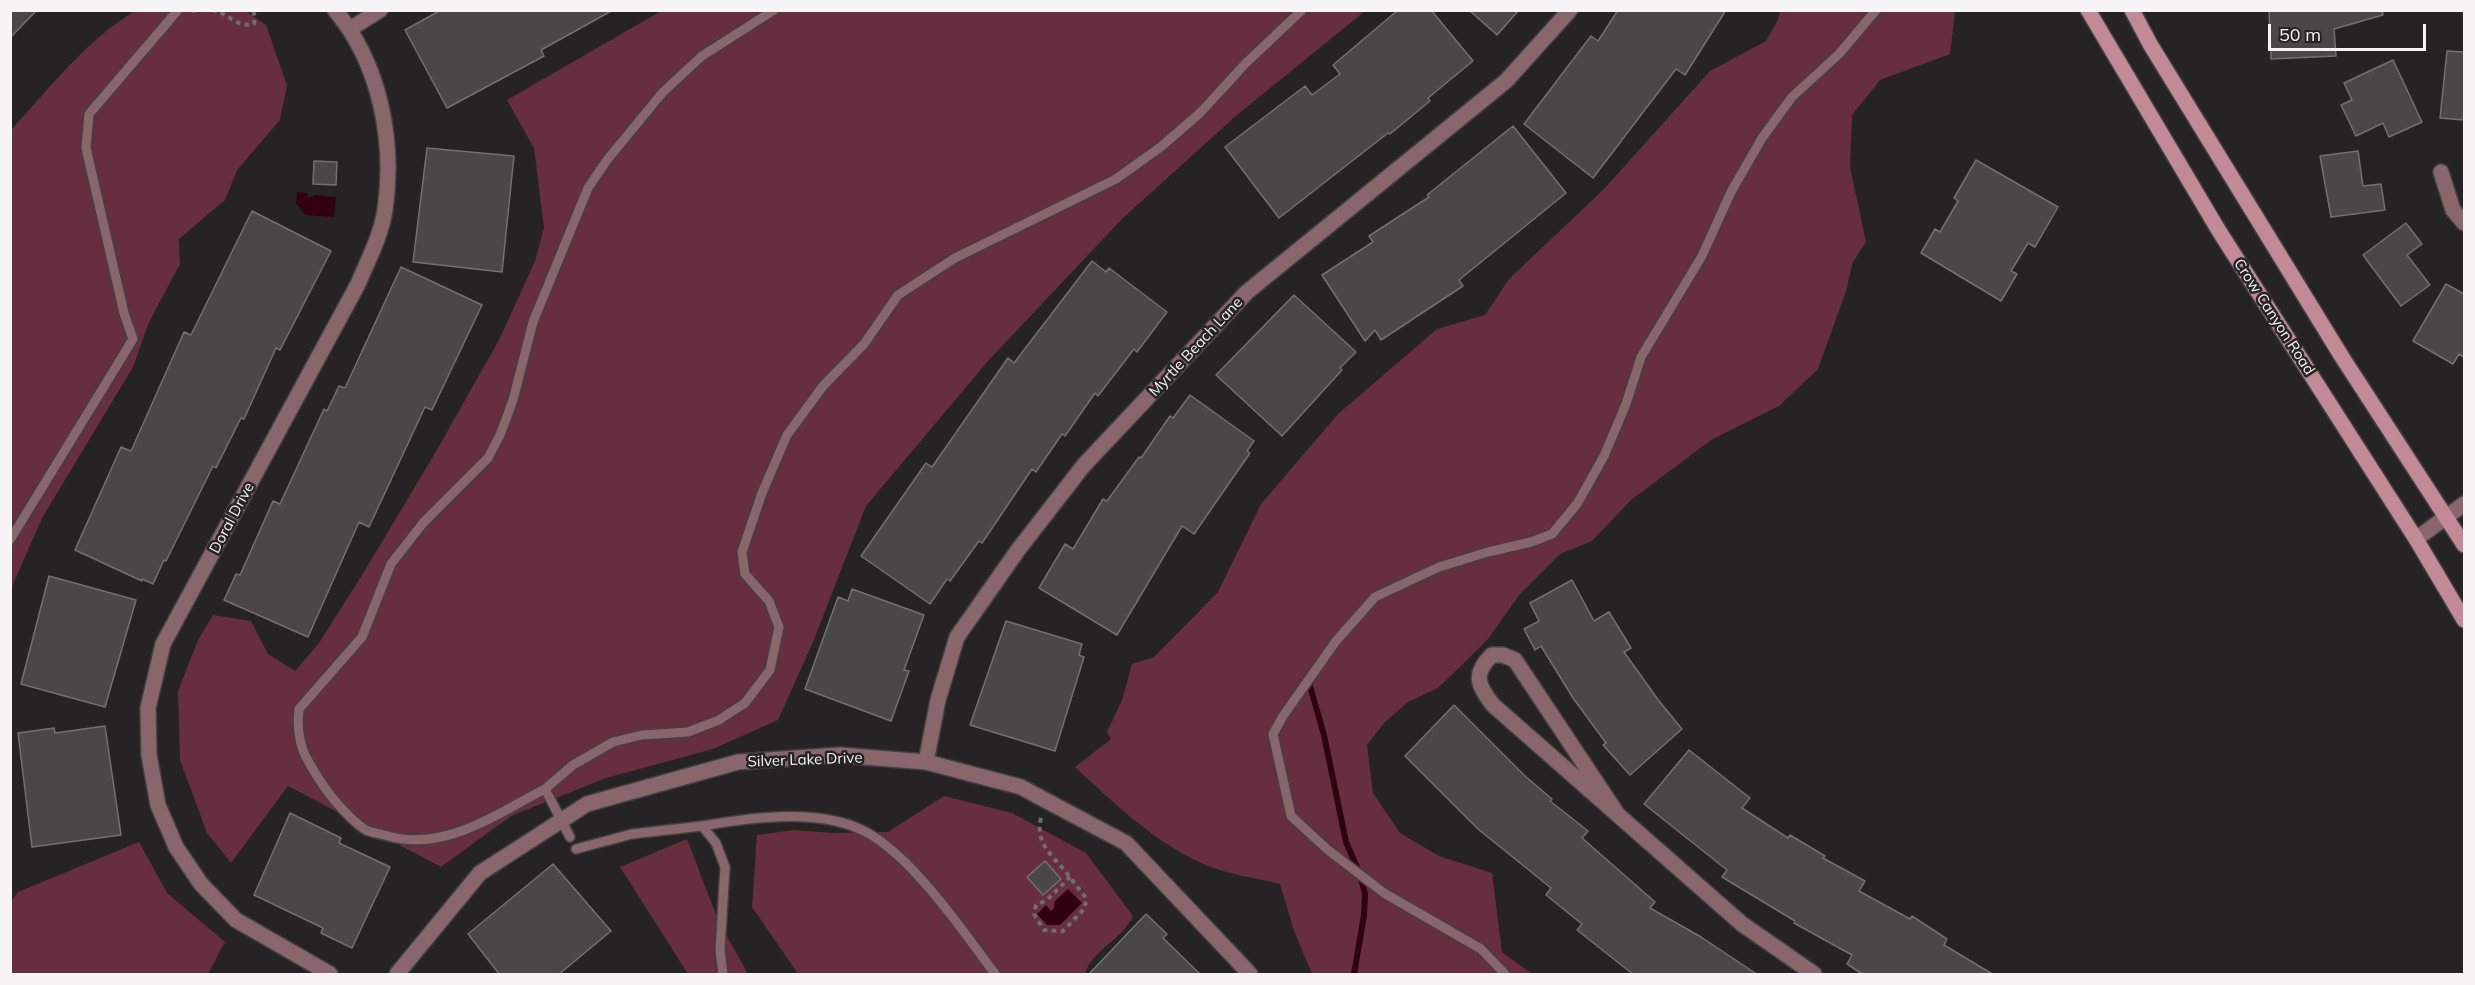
<!DOCTYPE html>
<style>
body{margin:0}
#map{position:relative;width:2475px;height:985px;overflow:hidden;background:#262324;font-family:Mulish,sans-serif}
canvas{display:block}
.frame{position:absolute;inset:0;border:12px solid #f6f4f5;pointer-events:none}
.scale{position:absolute;left:2268px;top:24px;width:158px;height:27px;box-sizing:border-box;border:3px solid #f6f4f5;border-top:0;padding-left:8px;font-size:18px;line-height:21px;white-space:nowrap;color:#f6f4f5;-webkit-text-stroke:4px #262324;paint-order:stroke}
</style>
<div id="map">
<canvas width="2475" height="985"></canvas>
<div class="frame"></div>
<div class="scale">50 m</div>
</div>
<script>
const ctx = document.querySelector('canvas').getContext('2d');
ctx.lineJoin = 'round';
function fillPath(path, color) { ctx.fillStyle = color; ctx.fill(path, 'evenodd'); }
function trace(path, color, width, dash) { ctx.strokeStyle = color; ctx.lineWidth = width; ctx.lineCap = dash ? 'butt' : 'round'; ctx.setLineDash(dash || []); ctx.stroke(path); }
function label(font, color, halo, rows, align = 'center') {
  ctx.font = font + ' Mulish,sans-serif'; ctx.lineWidth = 5; ctx.setLineDash([]); ctx.textBaseline = 'middle'; ctx.strokeStyle = halo; ctx.fillStyle = color; for (const [text, x, y, turn = 0] of rows) {
    ctx.save(); ctx.translate(x, y); ctx.rotate((+turn || 0) * Math.PI / 180); ctx.textAlign = isNaN(turn) ? turn : align; if (halo) ctx.strokeText(text, 0, 0); ctx.fillText(text, 0, 0); ctx.restore();
  }
}
fillPath(new Path2D(`
 M135,11H246L266,25L287,85L280,120L237,170L225,200L179,239L180,264L149,322L133,367L42,518L11,589V130C49,89 86,40 135,11Z
 M661,11H1365L1237,115L1123,218L988,361L866,506L813,642L778,720L713,749L606,778L511,816L441,867L288,786L231,863L207,833L180,760L178,691L198,640L213,615L251,621L268,654L295,671L319,643L364,572L438,448L500,338L535,261L544,228L534,148L507,100Z
 M1780,11H1955L1950,54L1880,80L1852,115L1850,167L1866,242L1853,262L1846,291L1818,369L1779,406L1711,440L1631,500L1592,541L1560,554L1520,594L1488,639L1464,663L1438,688L1408,702L1384,723L1367,745L1373,793L1400,833L1439,856L1492,873L1502,952L1532,974H1312L1294,931L1280,884C1257,878 1231,875 1208,866C1156,844 1116,805 1075,767L1111,739L1107,732L1122,700L1132,664L1154,657L1218,592L1261,504L1338,414L1437,329L1485,315L1509,279L1604,189L1710,71L1766,41L1778,20Z
 M944,796L1012,813L1086,853L1133,916C1123,939 1092,950 1085,974H798L752,907L757,835L794,830L833,833L888,832Z
 M687,839L718,920L748,974H688L620,867Z
 M139,842L167,893L225,942L208,974H11V901L18,892Z`), '#672e3d');
fillPath(new Path2D(`
 M297,192L308,193V198L315,195L336,197L334,217L305,215L296,203Z
 M1068,889L1082,903L1060,925H1047L1037,914L1046,905L1051,911L1054,908V902Z`), '#310011');
trace(new Path2D(`
 M1308,679L1324,735L1346,842L1360,874L1365,894L1364,915L1354,974`), '#310011', 6);
const building = new Path2D(`
 M10,10H37L10,38Z
 M441,10H613L541,50L544,56L447,108L405,30Z
 M1398,10H1431L1473,61L1428,98L1430,101L1390,134L1388,133L1279,218L1225,147L1305,86L1312,95L1340,74L1333,65Z
 M1469,10H1519L1497,35Z
 M1618,10H1726L1685,75L1676,69L1593,178L1524,124L1591,36L1598,41Z
 M2269,10H2382L2383,15L2334,29L2336,56L2271,59Z
 M2447,51L2464,52V120L2440,118Z
 M2393,60L2422,122L2389,137L2383,123L2356,136L2341,105L2352,100L2344,83Z
 M1513,126L1566,193L1459,280L1463,286L1381,340L1375,330L1365,341L1322,275L1373,242L1369,236L1429,197L1427,195Z
 M427,148L514,156L502,272L413,262Z
 M2358,151L2363,186L2381,184L2385,210L2331,217L2320,156Z
 M1976,160L2058,207L2035,247L2028,243L2011,271L2017,274L2001,301L1921,253L1935,229L1940,232L1958,201L1954,198Z
 M314,161L337,162L336,185L313,184Z
 M252,211L331,251L280,350L276,348L244,419L241,418L216,468L213,466L166,561L164,560L153,584L142,579V581L75,550L121,447L131,451L184,332L191,335Z
 M2406,223L2422,244L2407,255L2430,285L2401,306L2363,255Z
 M1092,261L1106,272L1109,268L1167,312L1137,352L1134,349L1098,396L1095,393L1065,436L1062,434L1036,472L1032,469L982,543L979,541L950,581L947,579L930,604L861,556L926,463L932,467L1008,358L1014,363Z
 M401,267L482,305L432,410L425,407L369,527L359,522L308,637L224,600L236,574L240,575L273,501L280,504L324,409L327,411L339,386L345,388Z
 M2446,284L2464,294V357L2459,354L2453,364L2413,341Z
 M1294,295L1356,352L1340,368L1342,370L1282,436L1216,375Z
 M1190,395L1254,441L1247,451L1250,453L1194,534L1182,526L1117,635L1039,588L1065,544L1073,549L1103,499L1107,501L1139,457L1141,458L1170,416L1173,418Z
 M49,576L136,600L105,707L21,684Z
 M1572,580L1594,621L1609,612L1631,648L1624,652L1659,701L1682,729L1630,775L1603,745L1606,743L1573,698L1541,646L1535,650L1524,629L1539,621L1530,603Z
 M852,589L924,615L904,670L909,671L891,721L805,689L838,597L848,601Z
 M1006,621L1082,644L1079,655L1084,657L1055,751L970,725Z
 M1454,705L1525,776L1552,799L1550,801L1588,831L1582,838L1655,902L1650,908L1701,937L1758,975H1634L1577,930L1582,924L1546,895L1551,888L1478,829L1405,756Z
 M105,726L121,835L32,847L18,733L54,728L55,733Z
 M1689,750L1750,798L1742,808L1788,838L1790,835L1825,856L1823,858L1865,881L1859,891L1910,919L1912,916L1947,939L1944,945L1994,975H1864L1847,964L1852,955L1794,923L1795,921L1722,877L1727,870L1644,804Z
 M290,813L341,838L339,843L390,867L352,948L321,933L323,928L254,895Z
 M1045,861L1061,879L1043,895L1027,877Z
 M553,864L611,931L558,975H500L468,934Z
 M1146,914L1167,934L1163,938L1201,975H1088Z`);
fillPath(building, '#4a4747');
trace(building, '#737071', 1.5);
const lane = new Path2D(`
 M10,540L133,339L124,313L86,148L89,114L178,10
 M545,789L573,765L613,742L642,735L688,732L719,720L745,703L770,670L779,627L769,601L745,574L742,552L762,493L787,435L823,386L864,344L898,295L955,258L1116,179L1162,146L1201,112L1245,64L1302,10
 M570,837L545,789C496,814 445,852 388,836C382,834 372,833 366,830C353,822 334,801 325,788C306,760 295,744 299,709L362,637L391,564L423,523L488,458L500,435L513,400L533,322L588,188L607,160L663,92L702,56L774,10
 M576,849L632,834L702,826
 M723,974L720,950L725,867L716,843L702,826C748,818 810,809 855,827C906,846 963,931 995,974
 M1505,974L1481,949L1384,893L1328,850L1291,816L1273,734L1283,716L1336,641L1375,597L1439,567L1488,552L1531,542L1552,534L1577,504L1604,456L1626,404L1641,357L1702,256L1731,192L1762,138L1792,97L1839,54L1876,10`);
const street = new Path2D(`
 M350,29L380,10
 M2441,172L2453,210L2464,223
 M2416,539L2464,504
 M926,762L938,700L957,637L1018,550L1084,465L1247,292L1506,81L1570,10
 M1616,812L1515,660L1503,655H1492C1472,674 1478,686 1493,705L1742,924L1814,974
 M330,974L236,920L201,884L176,847L158,805L149,755L148,708L163,644L358,284C368,260 381,236 385,210C395,141 380,64 335,10
 M397,974L480,873L587,804L738,762L840,755L926,762L1021,787L1045,800L1126,843L1250,974`);
const secondary = new Path2D(`
 M2088,10L2219,231L2416,539L2464,620
 M2132,10L2150,44L2342,357L2464,545`);
trace(lane, '#434041', 12);
trace(street, '#434041', 18);
trace(secondary, '#434041', 18);
trace(new Path2D(`
 M212,10C229,13 236,28 254,24L255,17L253,10
 M192,11L203,10
 M1041,818C1035,843 1051,854 1065,871C1072,880 1079,889 1086,898L1085,908L1063,931L1044,930L1034,914L1036,905L1047,900L1070,877`), '#706e6f', 4, [4.5, 4.5]);
trace(lane, '#89666c', 9);
trace(street, '#89666c', 15);
trace(secondary, '#c28a96', 15);
label('15px', '#f6f4f5', '#262324', [
 ["Crow Canyon Road",2274,317,57],
 ["Myrtle Beach Lane",1196,347,-47],
 ["Doral Drive",232,518,-62],
 ["Silver Lake Drive",805,760,-2]
]);
</script>
